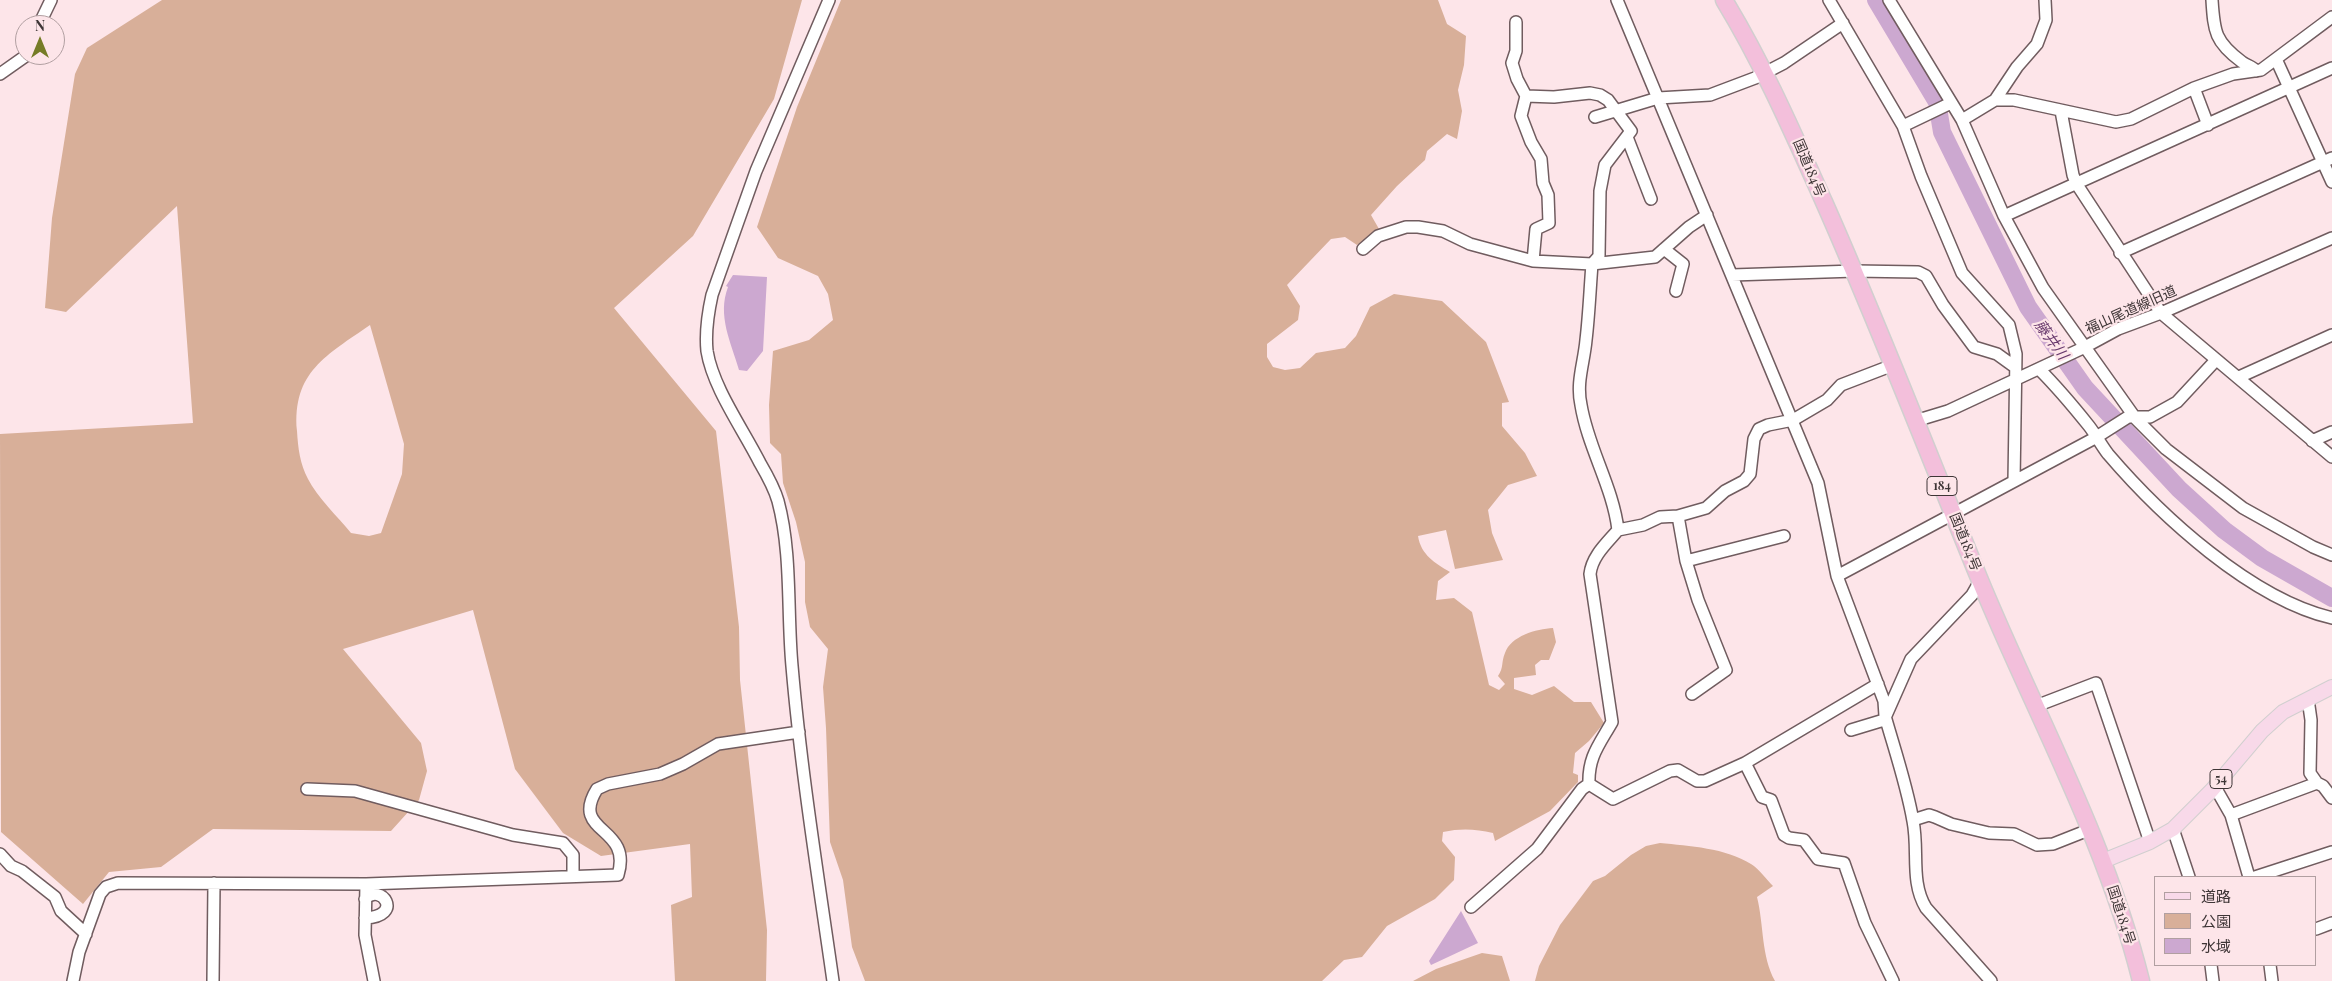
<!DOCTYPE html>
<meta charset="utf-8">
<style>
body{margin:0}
#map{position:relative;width:2332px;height:981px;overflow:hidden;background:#fde5e9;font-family:"Playfair Display","Noto Sans JP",serif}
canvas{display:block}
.legend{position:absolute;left:2154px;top:876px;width:162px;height:90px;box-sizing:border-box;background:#fde5e9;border:1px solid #b19fa1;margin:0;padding:6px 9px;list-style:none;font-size:15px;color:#3e3536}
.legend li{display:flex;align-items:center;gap:10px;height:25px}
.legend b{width:25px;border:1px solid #b19fa1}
.north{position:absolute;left:15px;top:15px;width:50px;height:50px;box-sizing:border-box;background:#fde5e9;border:1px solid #b19fa1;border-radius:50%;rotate:0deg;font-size:14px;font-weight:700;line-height:20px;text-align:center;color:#3e3536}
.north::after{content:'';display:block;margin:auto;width:18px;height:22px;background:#767c27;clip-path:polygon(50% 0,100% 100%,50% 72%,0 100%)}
</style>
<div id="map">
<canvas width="2332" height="981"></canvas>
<ul class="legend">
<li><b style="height:6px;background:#f8d9e9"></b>道路</li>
<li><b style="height:14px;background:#d8af99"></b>公園</li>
<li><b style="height:14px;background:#cca8d0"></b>水域</li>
</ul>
<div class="north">N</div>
</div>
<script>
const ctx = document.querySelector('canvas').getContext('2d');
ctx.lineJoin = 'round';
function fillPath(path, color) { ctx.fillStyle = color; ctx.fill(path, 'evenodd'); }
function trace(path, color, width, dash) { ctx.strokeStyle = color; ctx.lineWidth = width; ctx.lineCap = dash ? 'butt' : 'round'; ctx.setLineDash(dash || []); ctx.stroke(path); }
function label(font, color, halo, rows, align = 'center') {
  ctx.font = font + ' "Playfair Display","Noto Sans JP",serif'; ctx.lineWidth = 4.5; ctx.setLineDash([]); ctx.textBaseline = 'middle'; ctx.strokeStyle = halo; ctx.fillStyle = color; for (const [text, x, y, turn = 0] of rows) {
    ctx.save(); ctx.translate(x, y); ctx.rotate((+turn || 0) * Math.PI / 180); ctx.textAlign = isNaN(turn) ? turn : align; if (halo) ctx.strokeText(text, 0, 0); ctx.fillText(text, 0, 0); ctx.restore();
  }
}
fillPath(new Path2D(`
 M162,0H802L774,99L693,236L614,308L716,431L739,627L740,680L767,930L766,981H675L671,905L692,897L690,844L601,856L563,833L515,769L473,610L343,649L421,743L427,771L419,800L391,831L213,829L161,867L109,872L83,904L1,832L0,434L193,423L177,206L66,312L45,308L52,218L75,74L87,48ZM370,325L404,444L402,474L381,533L369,536L351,533C338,517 317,497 308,479C300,464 298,448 297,431C292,372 327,355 370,325Z
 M841,0H1438L1447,24L1466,36L1464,65L1458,90L1462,111L1457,139L1447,134L1427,151L1425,160L1397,186L1371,215L1379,229L1357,245L1345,237L1331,239L1287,285L1300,306L1298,320L1267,344V357L1273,367L1285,370L1300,368L1316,353L1345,348L1356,336L1370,307L1394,294L1442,301L1486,342L1509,402L1502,403V426L1525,453L1537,476L1508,485L1488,510L1492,533L1503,560L1455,569L1446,530L1418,536C1421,555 1435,563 1450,572L1438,581L1436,600L1454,598L1472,612L1489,685L1499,690L1505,684L1498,676C1504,667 1501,662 1505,653C1511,636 1536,629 1553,628L1556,642L1549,660H1541L1535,665L1536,675L1514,678V689L1532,695L1554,686L1574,702H1591L1604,723L1589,741L1575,753L1573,773L1578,775V782L1550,811L1495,841L1493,833C1476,829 1461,828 1443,832L1442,841L1455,857L1454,880L1435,899L1387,926L1362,957L1344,960L1322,981H865L852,947L843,880L830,842L826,728L823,687L828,649L810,627L805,602V562L796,522L783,483L781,454L770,443L769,405L773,351L809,340L833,320L828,294L818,276L778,258L757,227L797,107Z
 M1660,843C1689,846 1726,848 1751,864C1759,869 1766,879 1773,886L1757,897C1764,925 1761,956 1775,981H1535L1539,966L1560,925L1593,881L1605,876L1631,855L1646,846Z
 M1482,953L1502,956L1510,981H1413L1436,969Z`), '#d8af99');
fillPath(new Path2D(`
 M733,275L767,277L763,351L747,371L739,370C731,342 717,316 728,287L726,286Z
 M1461,911L1478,943L1431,965L1429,961Z`), '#cca8d0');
trace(new Path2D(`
 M1876,0L1937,102L1942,132L2028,307L2085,388L2179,489L2224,530L2262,558L2332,598`), '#cca8d0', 18);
const minor = new Path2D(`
 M829,0L756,171L712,295C708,313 705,331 707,351C713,388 743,429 760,463C767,475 774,487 778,501C792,553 787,612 792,666C801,771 818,876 833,981
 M1617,0L1818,483L1837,576L1884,701L1885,716C1895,751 1907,786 1913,821C1919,851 1910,882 1926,908L1991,981
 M1829,0L1903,126L1921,176L1962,273L2009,325L2016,354L2014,481
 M1889,0L1962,120L2004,216L2043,288L2136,419L2166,449L2243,508L2313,547L2332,555
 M2212,0C2214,32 2215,42 2242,62C2247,66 2252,66 2256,71
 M1516,22V51L1512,63L1517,79L1526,96L1521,116L1531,142L1541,159L1543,183L1548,195L1549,223L1536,229L1533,261
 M39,25L51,0
 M2276,59L2332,182
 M0,74L27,55
 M2194,88L2208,125
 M1526,96L1554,97L1590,93L1600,95L1608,100L1631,131L1605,165L1600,191L1599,256L1592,264C1590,289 1589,315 1586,340C1584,363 1576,382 1581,405C1588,448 1613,487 1618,530C1607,543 1592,556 1590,574L1612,722C1599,745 1588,757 1589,784
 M1995,100H2014L2116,122L2131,119L2194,88L2233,74L2261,70L2332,17
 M2061,111L2073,175L2076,183L2161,313L2332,457
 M1595,117L1658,98L1710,95L1755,78L1784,63L1843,23
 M1962,120L1995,100L2017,67L2037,44L2046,20L2045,0
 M1903,126L1951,103
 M1627,137L1651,199
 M2004,216L2332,68
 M1363,249L1378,236L1406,227H1418L1443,231L1470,244L1533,261L1592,264L1655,257L1689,227L1707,215
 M1664,249L1683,264L1676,291
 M2120,253L2332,158
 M1732,275L1855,271L1918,272L1926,276L1943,305L1974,347L1997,354L2015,367
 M2039,369C2057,387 2073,406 2089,426C2096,435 2101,445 2108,454C2161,516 2251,599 2332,618
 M2239,377L2332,335
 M1915,421L1948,411L2083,348L2118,329L2161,313L2332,238
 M2312,441L2332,432
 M1678,516L1686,561L1698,600L1726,670L1692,694
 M1618,530L1643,525L1660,517L1678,516L1706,508L1725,491L1744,481L1750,474L1754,439L1759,429L1768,425L1793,420L1827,400L1841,385L1893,365
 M1686,561L1784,536
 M1837,576L2095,438L2128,417H2150L2177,402L2216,360
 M2308,699L2311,720L2310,773L2317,783L2323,786L2332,798
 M2036,706L2096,683L2150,842
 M1851,730L1884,720L1911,659L1972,595L1980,581
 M1745,763L1762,797L1771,800L1784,835L1789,838L1804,840L1818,859L1844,863L1865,923L1893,981
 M2215,787L2231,815L2249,877
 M307,789L355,791L513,835L563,843L573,855V875
 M2231,815L2317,783
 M1913,820L1929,815L1935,817L1951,824L1989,833L2014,834L2037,845L2053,844L2091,829
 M2173,829L2189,877
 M0,854L11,866L22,871L55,897L61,911L86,934
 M2255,877L2332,852
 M366,884L365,935L374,981
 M1471,907L1537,849L1582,789L1589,784L1613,799L1670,771L1678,770L1697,781H1705L1745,763L1878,684
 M365,918C405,916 381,882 365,899
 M2316,929L2332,923
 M2211,965L2213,981
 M2270,965L2272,981
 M73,981L79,952L100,894L106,887L118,883L366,884L618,875C633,825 569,834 597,789L608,784L660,774L683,764L718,744L799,732
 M213,981L214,883`);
const major = new Path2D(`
 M2103,861L2150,842L2173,829L2212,790L2262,731L2283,712L2332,687`);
const highway = new Path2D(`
 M1724,0C1763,64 1793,133 1824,202C1879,326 1928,453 1979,578C2034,712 2106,840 2141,981`);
trace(minor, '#705c5f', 14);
trace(major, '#d1cfcf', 16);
trace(highway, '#d1cfcf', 19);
trace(minor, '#fff', 11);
trace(major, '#f8d9e9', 14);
trace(highway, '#f3bfdb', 16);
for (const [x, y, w] of [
 [1942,486,30],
 [2221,779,22]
]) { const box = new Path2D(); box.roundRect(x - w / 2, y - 9.5, w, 19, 4); ctx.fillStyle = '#fde5e9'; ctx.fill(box); trace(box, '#3e3536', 1); }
label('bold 12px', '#3e3536', null, [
 ["184",1942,486],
 ["54",2221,779]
]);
label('14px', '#3e3536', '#fde5e9', [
 ["国道184号",1809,168,67],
 ["福山尾道線旧道",2131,310,-24],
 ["国道184号",1965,542,68],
 ["国道184号",2121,915,72]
]);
label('italic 15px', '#68396d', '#fde5e9', [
 ["藤井川",2051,340,54]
]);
</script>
